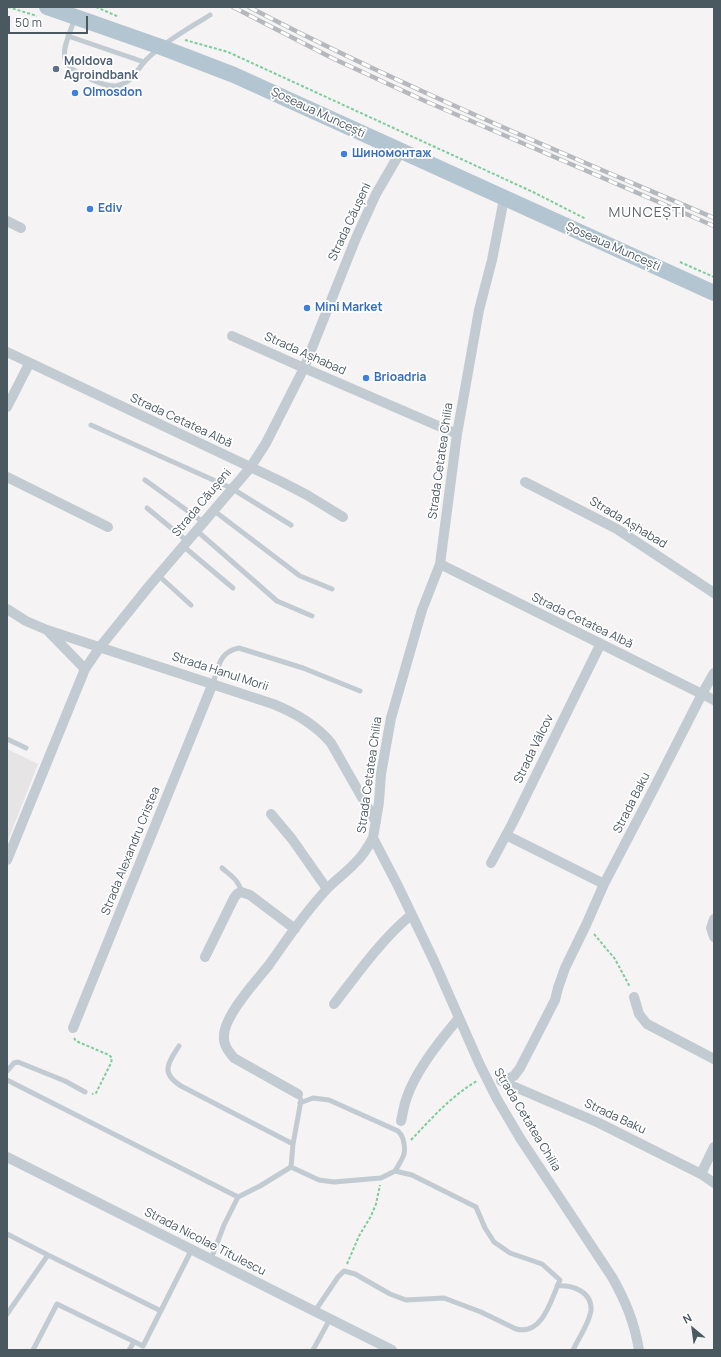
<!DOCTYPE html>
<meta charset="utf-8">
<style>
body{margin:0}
#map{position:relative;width:721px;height:1357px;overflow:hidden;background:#f5f3f3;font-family:Manrope,sans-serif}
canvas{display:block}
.frame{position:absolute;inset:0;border:8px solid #4a5860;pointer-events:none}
.north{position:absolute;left:673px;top:1309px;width:40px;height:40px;-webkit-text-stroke:3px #fff;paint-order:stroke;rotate:331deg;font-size:11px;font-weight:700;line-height:16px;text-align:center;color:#4a5860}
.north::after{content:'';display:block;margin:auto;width:14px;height:18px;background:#4a5860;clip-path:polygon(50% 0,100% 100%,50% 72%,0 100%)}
.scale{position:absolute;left:8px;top:16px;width:80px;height:18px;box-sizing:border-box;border:2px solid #4a5860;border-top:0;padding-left:5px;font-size:12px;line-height:14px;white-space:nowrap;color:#4a5860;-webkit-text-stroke:3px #fff;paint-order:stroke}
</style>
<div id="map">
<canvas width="721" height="1357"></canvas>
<div class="frame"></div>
<div class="north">N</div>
<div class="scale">50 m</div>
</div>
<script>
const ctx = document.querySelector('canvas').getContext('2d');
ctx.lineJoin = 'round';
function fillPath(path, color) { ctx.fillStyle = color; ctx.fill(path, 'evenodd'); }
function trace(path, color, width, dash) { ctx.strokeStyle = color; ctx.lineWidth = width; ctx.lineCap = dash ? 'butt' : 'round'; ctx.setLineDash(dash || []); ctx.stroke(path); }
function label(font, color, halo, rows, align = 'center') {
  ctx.font = font + ' Manrope,sans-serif'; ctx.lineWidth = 3.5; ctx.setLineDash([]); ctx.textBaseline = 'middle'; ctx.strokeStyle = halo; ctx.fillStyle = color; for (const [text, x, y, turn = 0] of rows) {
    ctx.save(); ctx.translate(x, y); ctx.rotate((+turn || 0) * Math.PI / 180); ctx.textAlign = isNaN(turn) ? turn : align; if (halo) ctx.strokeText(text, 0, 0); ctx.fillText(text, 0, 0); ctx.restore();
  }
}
fillPath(new Path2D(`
 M7,749L38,764L7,843Z`), '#e6e4e5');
trace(new Path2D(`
 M8,7L37,16
 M96,7L119,17
 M185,40L228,52L533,192L586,219
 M680,262L714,277
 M594,934L615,959L630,987
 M74,1038L76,1041L109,1055L112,1058L111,1063L96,1093L92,1094
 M411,1140C432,1118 451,1096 477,1081
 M347,1264L359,1236L371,1216L376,1204L380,1185`), '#7ccd9d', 2, [3, 2]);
trace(new Path2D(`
 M74,20C67,44 52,62 84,76C93,80 105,87 116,86C132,83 136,71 145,61C164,42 188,29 210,15
 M68,36L144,62
 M91,425L231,488L291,525
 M145,480L203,522
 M147,508L187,541
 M213,510L300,576L332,589
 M196,530L277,601L312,616
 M183,546L233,588
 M158,575L191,605
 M213,683C219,666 219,652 239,648L303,668L360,691
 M7,739L26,748
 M222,868C230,875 240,881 241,892
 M179,1046C168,1063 160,1073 181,1086L293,1144
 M7,1071L14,1063L18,1062L65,1081L85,1092
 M7,1080L238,1197
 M300,1103L313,1098L329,1100L398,1131C401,1134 402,1135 403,1139C407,1155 403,1157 395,1171
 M291,1167L319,1180L334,1182L381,1178L395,1171L412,1175L476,1207L485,1228L494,1242L510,1253L542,1264L560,1280C551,1299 543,1336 516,1329L481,1312L444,1298L406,1300L390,1294L355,1274L344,1271L338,1277L315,1311
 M7,1234L48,1255L7,1314
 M48,1255L161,1311
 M211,1259L224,1225L238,1197L260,1186L291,1167L293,1144L300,1106L301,1100L298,1094
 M557,1286C572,1285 592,1291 591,1310C590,1322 578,1339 573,1350
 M33,1350L57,1304L143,1346L192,1249
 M129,1350L134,1342
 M313,1350L330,1319`), '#c1cbd1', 5);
trace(new Path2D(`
 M504,199L492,260L479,310L473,344L457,434L440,564L422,610L391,718L381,774L379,802L373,838L398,886L434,961L479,1063L497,1099L520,1138L612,1277C626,1302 634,1321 639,1350
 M7,221L21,228
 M232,336L304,368L457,434
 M7,352L280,481L307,495L343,517
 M7,407L29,364
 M7,477L108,527
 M525,482L617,529L714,593
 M440,564L714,700
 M7,609L26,621L47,630L273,704C296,713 315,724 331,743L376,822
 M49,632L85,669
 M271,814L292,839L327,889
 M506,835L604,884
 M7,860L85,669L100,647L150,585L250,468L266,443L304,368L356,238L376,194L401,151
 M491,863L512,824L600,645
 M714,919L711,928L714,937
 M205,957L234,898L237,894L241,892L250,895L295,929
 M634,997L639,1014L647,1024L714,1059
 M334,1004C358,973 381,940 411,915
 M73,1028L213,683
 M501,1081L599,1123L701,1174L714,1183
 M502,1081L514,1076L520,1068L555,1000L558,988L565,968L586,925L604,884L650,796L702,694L714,673
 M298,1094L234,1058C229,1052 223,1045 224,1036C224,1016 256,981 269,965C287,939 305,913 326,890C335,880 346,873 355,863C363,856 368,847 373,838
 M401,1121C403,1113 404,1104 407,1097C416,1070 441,1039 459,1018
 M7,1157L392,1350
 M701,1174L714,1147`), '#c1cbd1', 10);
trace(new Path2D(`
 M47,7L161,47L234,75L714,293`), '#b3c5d0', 16);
const rail = new Path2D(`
 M233,7L332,58L425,101L714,226
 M249,7C400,86 558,151 714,218`);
trace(rail, '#b5b8bc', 4.5);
trace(rail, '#fff', 3, [9]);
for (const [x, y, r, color] of [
 [56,69,4,"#5c6f8a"],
 [75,93,4,"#3f7fe0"],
 [344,154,4,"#3f7fe0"],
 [90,209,4,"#3f7fe0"],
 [307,308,4,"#3f7fe0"],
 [366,378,4,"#3f7fe0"]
]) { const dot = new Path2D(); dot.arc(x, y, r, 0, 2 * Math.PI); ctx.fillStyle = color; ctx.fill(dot); trace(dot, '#fff', 1.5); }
label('bold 12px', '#4e5e75', '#fff', [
 ["Moldova",64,62],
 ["Agroindbank",64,76]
], 'left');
label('bold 12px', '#366cbe', '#fff', [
 ["Olmosdon",83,93],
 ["Шиномонтаж",352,154],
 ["Ediv",98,209],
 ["Mini Market",315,308],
 ["Brioadria",374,378]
], 'left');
label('12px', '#4a5860', '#fff', [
 ["Șoseaua Muncești",318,113,25],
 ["Strada Căușeni",350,222,-65],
 ["Șoseaua Muncești",613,247,24],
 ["Strada Așhabad",305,354,24],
 ["Strada Cetatea Albă",181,421,25],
 ["Strada Cetatea Chilia",441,461,-82],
 ["Strada Căușeni",202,503,-50],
 ["Strada Așhabad",628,523,31],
 ["Strada Cetatea Albă",582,621,26],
 ["Strada Hanul Morii",220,672,18],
 ["Strada Vâlcov",534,749,-64],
 ["Strada Cetatea Chilia",370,775,-82],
 ["Strada Baku",632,803,-63],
 ["Strada Alexandru Cristea",131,851,-68],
 ["Strada Baku",615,1117,25],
 ["Strada Cetatea Chilia",527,1120,59],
 ["Strada Nicolae Titulescu",205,1242,27]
]);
ctx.letterSpacing = '1px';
label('14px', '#5f6367', '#fff', [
 ["MUNCEȘTI",647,213]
]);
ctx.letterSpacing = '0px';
</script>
